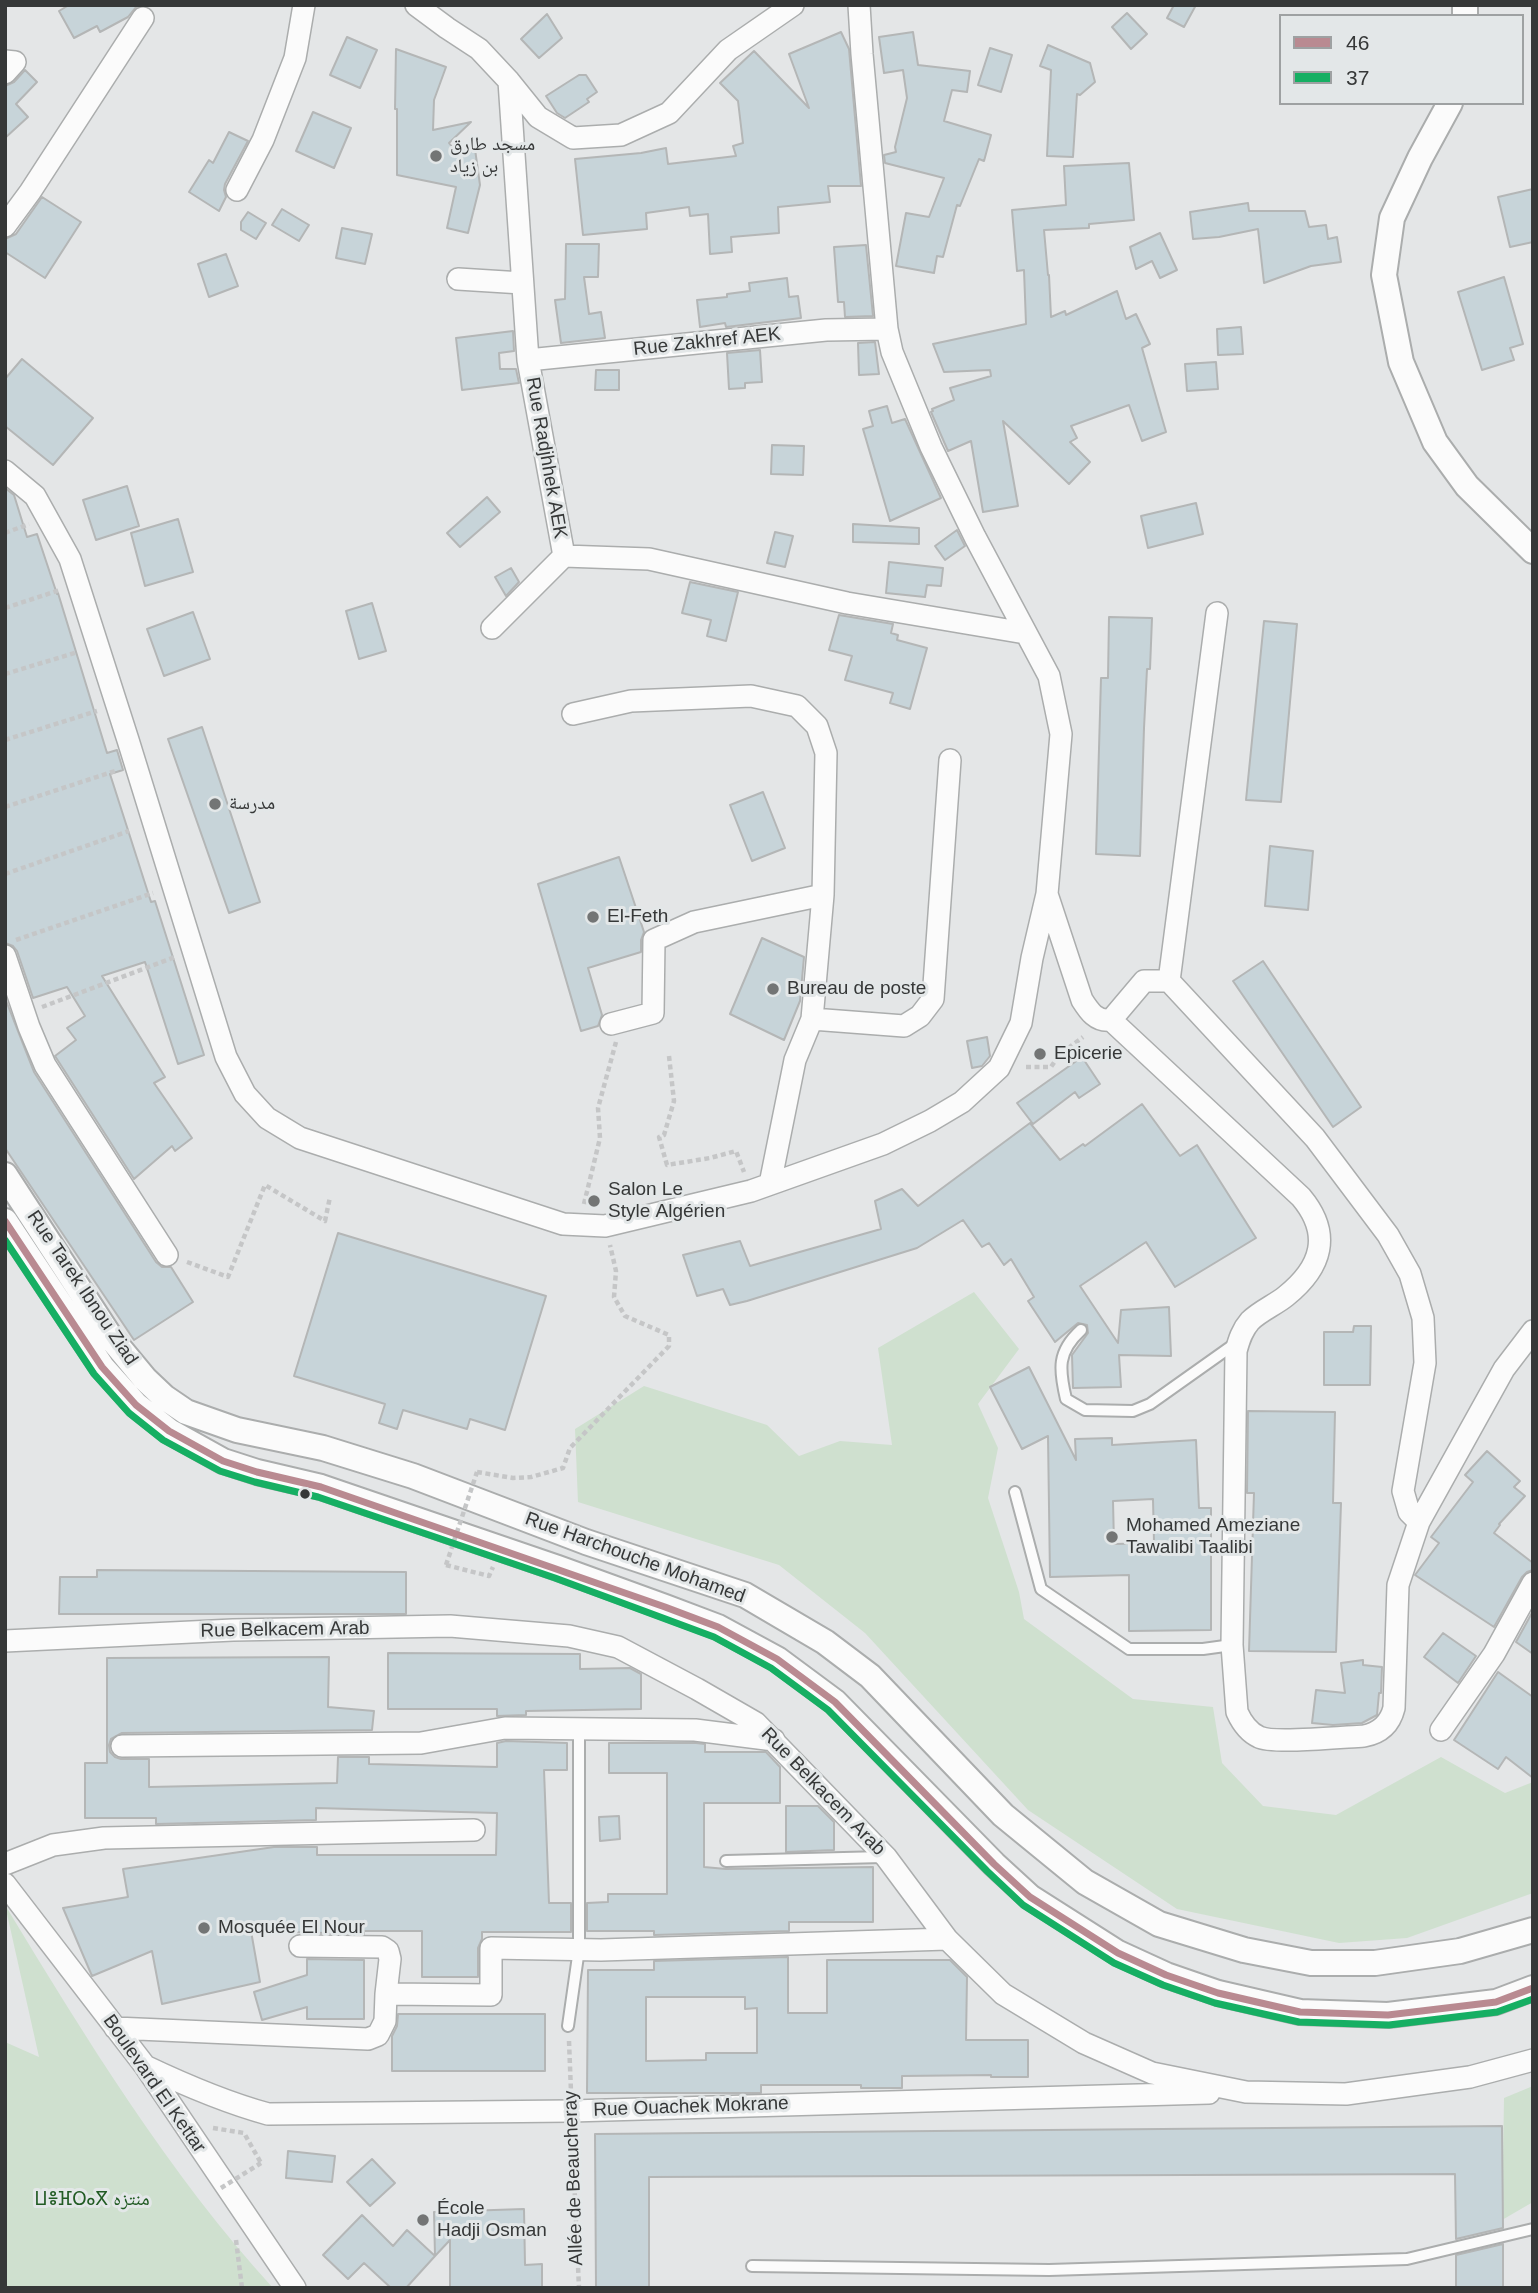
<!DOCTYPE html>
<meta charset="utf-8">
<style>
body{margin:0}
#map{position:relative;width:1538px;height:2293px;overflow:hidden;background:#e4e6e7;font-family:Arial,sans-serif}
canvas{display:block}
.frame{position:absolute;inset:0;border:7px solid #363838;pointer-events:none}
.legend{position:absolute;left:1279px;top:14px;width:245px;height:91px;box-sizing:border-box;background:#e3e7e8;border:2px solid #9ea1a2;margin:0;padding:9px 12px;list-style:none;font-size:21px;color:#363838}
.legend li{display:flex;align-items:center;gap:14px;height:35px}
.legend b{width:35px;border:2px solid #9ea1a2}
</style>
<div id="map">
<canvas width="1538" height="2293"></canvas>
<div class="frame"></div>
<ul class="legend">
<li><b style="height:9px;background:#b98a91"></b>46</li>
<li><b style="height:9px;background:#16af63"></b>37</li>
</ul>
</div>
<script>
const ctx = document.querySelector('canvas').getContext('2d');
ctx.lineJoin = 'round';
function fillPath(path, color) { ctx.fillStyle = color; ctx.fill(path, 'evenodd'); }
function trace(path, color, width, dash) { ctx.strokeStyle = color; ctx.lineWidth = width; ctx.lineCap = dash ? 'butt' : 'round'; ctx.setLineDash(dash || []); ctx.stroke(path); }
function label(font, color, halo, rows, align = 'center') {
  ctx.font = font + ' Arial,"Noto Naskh Arabic","Noto Sans Tifinagh",sans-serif'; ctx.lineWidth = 6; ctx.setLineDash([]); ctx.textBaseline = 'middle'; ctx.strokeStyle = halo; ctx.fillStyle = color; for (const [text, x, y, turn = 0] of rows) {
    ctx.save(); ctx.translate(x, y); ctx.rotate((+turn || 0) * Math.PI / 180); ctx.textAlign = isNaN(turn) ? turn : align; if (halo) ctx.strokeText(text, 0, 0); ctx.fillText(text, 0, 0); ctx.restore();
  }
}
fillPath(new Path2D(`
 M974,1292L1019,1349L978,1404L998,1448L988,1498L1019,1592L1024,1619L1133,1699L1213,1707L1222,1763L1263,1806L1336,1815L1441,1757L1505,1793L1533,1782V1893L1407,1938L1339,1943L1177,1909L1028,1810L865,1633L779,1565L578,1502L575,1429L644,1386L767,1425L799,1456L840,1441L892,1445L878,1348Z
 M5,1905C85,2037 169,2174 273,2288H5V2042L39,2057Z
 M1533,2086V2202L1502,2220L1504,2098Z`), '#cfe0cf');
const building = new Path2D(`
 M69,5H142L136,7L128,17L100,32L97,26L74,38L59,11Z
 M1174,5H1196L1184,27L1167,18Z
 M1127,13L1147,34L1131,49L1112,27Z
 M547,14L562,38L539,58L521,39Z
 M841,32L849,49L861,186H828L830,202L778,207L779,233L731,237L732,252L710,254L708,214L690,216L689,207L646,213L647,229L583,235L575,159L641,153L666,148L668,164L736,156L733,146L743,143L738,101L720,83L754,51L809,108L789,54Z
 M913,32L918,65L970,71L967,92L952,90L944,121L991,135L984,161L979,159L960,206L957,205L943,257L937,256L934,273L896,266L906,213L929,217L944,178L885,163L884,155L896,152L895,147L907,98L903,70L884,73L879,37Z
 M347,37L377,50L360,88L330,75Z
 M1048,45L1090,63L1095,82L1080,95L1077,94L1073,157L1047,156L1051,70L1040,66Z
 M990,48L1012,55L1001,92L978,85Z
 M396,49L446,67L434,100L433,130L471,122L449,143L457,153L474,142L480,185L468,233L447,228L456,187L397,175V109H395Z
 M25,70L37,82L16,104L28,117L5,138V86L14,82Z
 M579,75H586L597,92L587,99L589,102L565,118L557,113L546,96Z
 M313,112L351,128L334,168L296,151Z
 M229,132L248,141L225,184L224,190L226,197L219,211L189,192L209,160L213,163Z
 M1129,163L1134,220L1089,224V228L1044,230L1048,275H1049L1051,317L1065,311L1066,315L1117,291L1126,319L1136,314L1150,344L1142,348L1166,432L1142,441L1129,405L1071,426L1077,438L1070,442L1090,462L1069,484L1003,421L1018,506L983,512L971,441L948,451L931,412L933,411L932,409L954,400L950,388L991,376L990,370L944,372L933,344L1026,324L1024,270L1017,271L1012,210L1066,205L1064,166Z
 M1533,189V242L1510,247L1498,197Z
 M42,197L81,222L45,278L5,252V239L16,234Z
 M1248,203L1249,211H1305L1309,227L1326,225L1328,239L1337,237L1341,262L1311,266L1264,283L1258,229L1219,237L1193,239L1190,212Z
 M282,209L309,225L299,241L272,225Z
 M248,212L266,223L256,239L241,230V222Z
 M342,228L372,234L365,264L336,258Z
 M1160,233L1177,270L1160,278L1152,261L1136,269L1130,247Z
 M566,244H599L598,277H584L589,314L601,312L605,338L561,343L555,300L565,299Z
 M866,245L873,316L845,317L844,302H838L834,247Z
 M226,254L238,286L209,297L198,264Z
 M1504,277L1523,344L1510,348L1514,360L1482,370L1458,292Z
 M787,278L789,297L798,296L801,318L726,327L725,323L700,327L697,300L727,297V294L750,291L749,283Z
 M1241,327L1243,354L1218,355L1217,329Z
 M513,331L514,351L499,353L500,369H516L519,383L462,390L456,338Z
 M875,342L879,374L859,375L858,343Z
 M760,350L762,382L745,383V388L729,389L727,353Z
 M22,359L93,418L53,465L5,426V379Z
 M1216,362L1218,389L1187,391L1185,364Z
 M596,370H619V390H595Z
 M887,406L892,423L905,419L941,498L890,521L863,429L873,426L869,411Z
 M772,445L804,446L803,475L771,474Z
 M127,486L139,526L96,540L83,500Z
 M5,488L14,495L27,537L37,534L57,594L58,593L107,753L117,750L123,770L110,774L151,902L155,901L204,1055L178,1064L145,962L102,976L165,1077L154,1083L192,1138L175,1151L172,1146L134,1179L55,1056L76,1040L67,1028L85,1016L67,987L33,998L17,951L13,946L5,943Z
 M487,497L500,512L460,547L447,533Z
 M1196,503L1203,534L1148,548L1141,516Z
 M178,519L193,572L145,586L131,533Z
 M853,524L919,528V544L853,542Z
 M957,530L965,546L945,560L935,546Z
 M775,532L793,536L785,567L767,563Z
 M889,562L943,568L941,586L927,585L925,597L886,593Z
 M511,568L519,582L506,596L495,577Z
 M690,582L738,592L726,641L707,636L711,620L682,613Z
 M372,603L386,651L359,659L346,611Z
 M193,612L210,659L164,676L147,629Z
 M839,615L893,624L891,633L898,635L897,640L927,648L910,709L890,703L893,693L845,680L852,656L829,650Z
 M1109,617L1152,618L1150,669H1147L1144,728L1140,856L1096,854L1101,678H1108Z
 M1264,621L1297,624L1281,802L1246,800Z
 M202,727L260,902L229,913L168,739Z
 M763,792L785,848L752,861L730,805Z
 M1270,846L1313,851L1308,910L1265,906Z
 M619,857L644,932L641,940V952L588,968L602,1015L598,1026L581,1031L538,884Z
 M762,938L804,957L800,1001L784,1040L730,1014Z
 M1263,961L1361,1107L1333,1127L1233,981Z
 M5,998L34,1072L156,1262L162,1267H171L193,1302L134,1340L5,1148Z
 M987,1037L990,1056L982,1066L972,1068L967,1041Z
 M1082,1057L1100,1084L1079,1098L1075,1092L1033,1124L1017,1103Z
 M1142,1104L1180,1156L1197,1145L1256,1238L1175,1287L1146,1242L1080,1286L1118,1343L1121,1310L1169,1307L1171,1356L1119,1355L1121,1387L1073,1388L1072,1355L1088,1333L1087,1325L1078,1323L1055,1342L1028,1301L1034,1297L1011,1259L1004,1265L989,1243L982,1247L963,1220L917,1248L747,1301L730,1305L723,1289L697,1296L683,1255L740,1241L750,1266L881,1229L875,1201L902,1189L918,1206L1030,1123L1060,1160L1083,1144L1085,1146Z
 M338,1233L546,1296L505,1430L470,1419L467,1429L403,1410L397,1429L379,1423L385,1404L294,1376Z
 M1354,1326H1371L1370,1385H1324V1332H1353Z
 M1029,1367L1076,1460L1075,1439L1112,1438V1445L1196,1440L1199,1508H1211V1630L1129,1631V1575L1050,1577L1048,1436L1022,1449L990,1387ZM1153,1499L1154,1543L1114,1544L1113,1501Z
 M1248,1411L1335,1412L1333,1503H1341L1336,1652L1249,1651L1254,1493H1247Z
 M1487,1451L1520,1481L1514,1487L1525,1496L1499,1524L1500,1525L1494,1533L1533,1563V1570L1527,1572L1522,1577L1494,1627L1415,1575L1439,1543L1431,1537L1473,1482L1465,1475Z
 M97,1570L406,1572V1614H59L60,1577H97Z
 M1533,1611V1654L1516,1642Z
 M1443,1633L1476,1656L1458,1683L1424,1657Z
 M388,1653L580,1654V1669L630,1668L641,1674V1709L526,1711V1715L497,1716V1709H388Z
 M329,1657L328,1707L374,1711L372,1730L122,1733L111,1739L109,1745L110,1752L115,1757L121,1759H149V1787L337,1783L338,1757H369V1764L497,1767V1743L506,1741L567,1743V1770H544L549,1903H571V1932H482V1939L478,1948V1977H422V1931H364V1934L251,1931L260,1982L162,2004L152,1951L92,1976L63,1908L128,1897L123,1869L274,1847H317V1855H496L497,1813L316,1808V1820L156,1824V1818H85V1763H107V1658Z
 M1363,1660V1665L1382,1667L1381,1693H1379L1377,1715L1362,1723L1333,1725L1312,1723L1316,1690L1345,1693L1341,1663Z
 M1498,1672L1533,1697V1778L1506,1757L1498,1769L1454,1740Z
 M609,1743H696L705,1744V1752H766L780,1767V1803H704V1867L726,1869L873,1867V1922H789V1931L654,1935V1931H587V1903L608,1902V1894H667V1773H609Z
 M786,1806H818L834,1822V1850L786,1852Z
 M619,1816L620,1839L600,1841L599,1817Z
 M788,1957V2013H827V1960H950L967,1977L966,2040H1028V2077H991V2075L902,2076V2088H861V2085H761V2093H587L588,1970H654V1961ZM646,1997H745V2009L757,2008V2053H706V2060L646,2061Z
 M307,1959L364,1960V2019H307V2007L262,2020L254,1992L307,1975Z
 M398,2014H545V2071H392V2036L397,2026Z
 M1502,2126L1503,2228L1456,2239L1455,2174L649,2177V2288H596L595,2134Z
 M288,2151L335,2156L332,2182L286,2178Z
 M372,2159L395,2183L370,2206L347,2182Z
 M524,2209L525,2265L542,2264V2288H450V2240L435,2256L434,2212Z
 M362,2215L393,2246L407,2230L435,2256L406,2288H391L364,2263L348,2279L323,2255Z
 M1503,2244V2288H1456V2255Z`);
fillPath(building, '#c7d4d9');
trace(building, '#b4b6b6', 2);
const service = new Path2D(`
 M1081,1330C1057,1352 1059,1369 1066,1399L1085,1410L1133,1411L1150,1404L1236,1343
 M1015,1492L1041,1589L1129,1649H1203L1232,1645
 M726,1861L883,1857
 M568,2026L579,1949V1729
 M752,2266L1049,2270L1407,2259L1533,2229`);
const minor = new Path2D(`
 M416,5L447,28L479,49L509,81L538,117L573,138L621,135L669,113L728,50L793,5
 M5,61L15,62L5,73
 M509,81L528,360L564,556
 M237,190L263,140L295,58L304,5
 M5,226L30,192L143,18
 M458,279L522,283
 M528,360L826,330L887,329
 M5,471L35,496L70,559L128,740L226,1057L245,1094L267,1118L300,1138L563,1224L605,1226L751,1191L883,1144L930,1121L962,1102L999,1068L1021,1023L1032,958L1047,894L1061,734L1049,676L975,537L931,447L892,352L887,329L862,54L859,5
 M492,628L564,556L649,559L847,603L1025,633
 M573,714L631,701L751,696L797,706L817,726L826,753L823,895
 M1047,894L1082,1000C1089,1011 1096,1022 1111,1020L1144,981H1169L1315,1138L1388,1235L1410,1274L1423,1318L1425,1363L1403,1491L1409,1512L1419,1522
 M5,956L29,1027L45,1065L167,1255
 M1169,981L1217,613
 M1111,1020L1301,1197C1332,1234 1322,1267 1286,1296C1275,1305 1260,1311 1250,1321C1242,1330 1239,1340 1236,1351L1232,1645L1237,1712C1242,1723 1248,1732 1259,1737C1273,1744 1344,1737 1364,1736C1380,1733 1390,1724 1394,1708L1398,1585L1419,1522L1504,1369L1533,1331
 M611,1024L653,1013L654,940L694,922L823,895L812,1019
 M770,1184L795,1060L812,1019L904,1026L920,1016L933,999L950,760
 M5,1641L233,1630L450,1626L569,1636L618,1647L697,1689L756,1723L886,1857L947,1939L1003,1994L1084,2043L1152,2073L1246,2092L1346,2094L1470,2077L1533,2060
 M1441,1730L1494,1654L1533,1583
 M122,1746L421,1743L505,1728L695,1730L774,1740
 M5,1864L53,1845L104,1838L474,1830
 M5,1884L145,2066L295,2288
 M300,1946L382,1947L388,1951L390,1959L386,1994L491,1995V1948L601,1950L947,1939
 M115,2028L368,2039L378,2035L385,2021L386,1994
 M145,2066C185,2085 224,2102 268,2114L571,2111L1209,2093`);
const tertiary = new Path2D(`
 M1465,5V16
 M1450,103L1420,158L1392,218L1384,275L1401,362L1435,442L1467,486L1533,551
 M5,1175L111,1338L145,1379L164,1397L186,1412L237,1430L323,1448L413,1476L586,1542L745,1595L825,1642L870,1676L1003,1815L1085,1882L1159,1924L1244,1950L1311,1963H1375L1460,1951L1533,1930
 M5,1221L102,1367L136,1405L169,1431L223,1461L257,1472L321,1487L558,1568L665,1607L718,1627L777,1659L835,1702L994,1864L1030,1897L1118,1953L1166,1975L1218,1993L1300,2012L1388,2015L1496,2002L1533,1988`);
trace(service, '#abadad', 14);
trace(minor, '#abadad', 24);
trace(tertiary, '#abadad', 28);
trace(new Path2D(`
 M5,533L29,524
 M5,608L60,590
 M5,674L78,652
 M5,740L97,711
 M5,807L115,771
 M5,874L129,831
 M16,940L153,893
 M42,1007L175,957
 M669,1056L674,1101L664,1135L659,1137L667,1165L710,1158L736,1151L744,1172
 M1026,1067H1051L1059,1055L1083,1037
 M584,1204L600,1138L598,1108L616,1042
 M187,1262L228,1277L265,1185L325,1221L330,1197
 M477,1472L513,1478L531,1477L563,1468L570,1448L669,1346V1335L625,1316L614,1297L616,1271L610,1245
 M446,1565L489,1576L493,1567
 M569,2041L571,2092
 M213,2128L244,2133L261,2163
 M572,2132L579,2288
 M236,2240L242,2288`), '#c5c6c7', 4.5, [5, 3.5]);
trace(service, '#fbfbfb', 10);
trace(minor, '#fbfbfb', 21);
trace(tertiary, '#fbfbfb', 24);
trace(new Path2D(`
 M446,1565L477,1472
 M221,2188L261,2163`), '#c5c6c7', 4.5, [5, 3.5]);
trace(new Path2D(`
 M5,1221L102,1367L136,1405L169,1431L223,1461L257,1472L321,1487L665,1607L718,1627L777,1659L835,1702L994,1864L1030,1897L1118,1953L1166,1975L1218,1993L1300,2012L1388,2015L1496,2002L1533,1988`), '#b98a91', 7);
trace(new Path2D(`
 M5,1240L94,1374L129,1413L163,1440L220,1471L255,1482L318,1497L555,1578L714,1637L771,1668L828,1710L987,1871L1023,1905L1114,1963L1163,1985L1215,2003L1299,2022L1389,2025L1497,2012L1533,1999`), '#16af63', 7);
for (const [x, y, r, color] of [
 [436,156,7,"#737575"],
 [215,804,7,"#737575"],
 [593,917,7,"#737575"],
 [773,989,7,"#737575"],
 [1040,1054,7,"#737575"],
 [594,1201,7,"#737575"],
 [305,1494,6,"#363838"],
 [1112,1537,7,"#737575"],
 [204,1928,7,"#737575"],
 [423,2220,7,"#737575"]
]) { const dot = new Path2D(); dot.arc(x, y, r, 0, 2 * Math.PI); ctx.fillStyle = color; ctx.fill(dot); trace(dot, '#e3e7e8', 2.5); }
label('19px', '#363838', '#e3e7e8', [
 ["مسجد طارق",450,145],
 ["بن زياد",450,167],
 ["مدرسة",229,804],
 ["El-Feth",607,917],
 ["Bureau de poste",787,989],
 ["Epicerie",1054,1054],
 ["Salon Le",608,1190],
 ["Style Algérien",608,1212],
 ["Mohamed Ameziane",1126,1526],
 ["Tawalibi Taalibi",1126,1548],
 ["Mosquée El Nour",218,1928],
 ["École",437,2209],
 ["Hadji Osman",437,2231]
], 'left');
label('19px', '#363838', '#e3e7e8', [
 ["Rue Zakhref AEK",707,342,-6],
 ["Rue Radjhhek AEK",546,458,80],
 ["Rue Tarek Ibnou Ziad",82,1288,56],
 ["Rue Harchouche Mohamed",635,1558,20],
 ["Rue Belkacem Arab",285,1630,-1],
 ["Rue Belkacem Arab",823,1792,46],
 ["Boulevard El Kettar",154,2084,55],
 ["Rue Ouachek Mokrane",691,2107,-2],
 ["Allée de Beaucheray",574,2178,-92]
]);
label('19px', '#225b24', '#e3e7e8', [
 ["ⵡⴻⴼⵔⴰⴳ منتزه",92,2200]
]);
</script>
